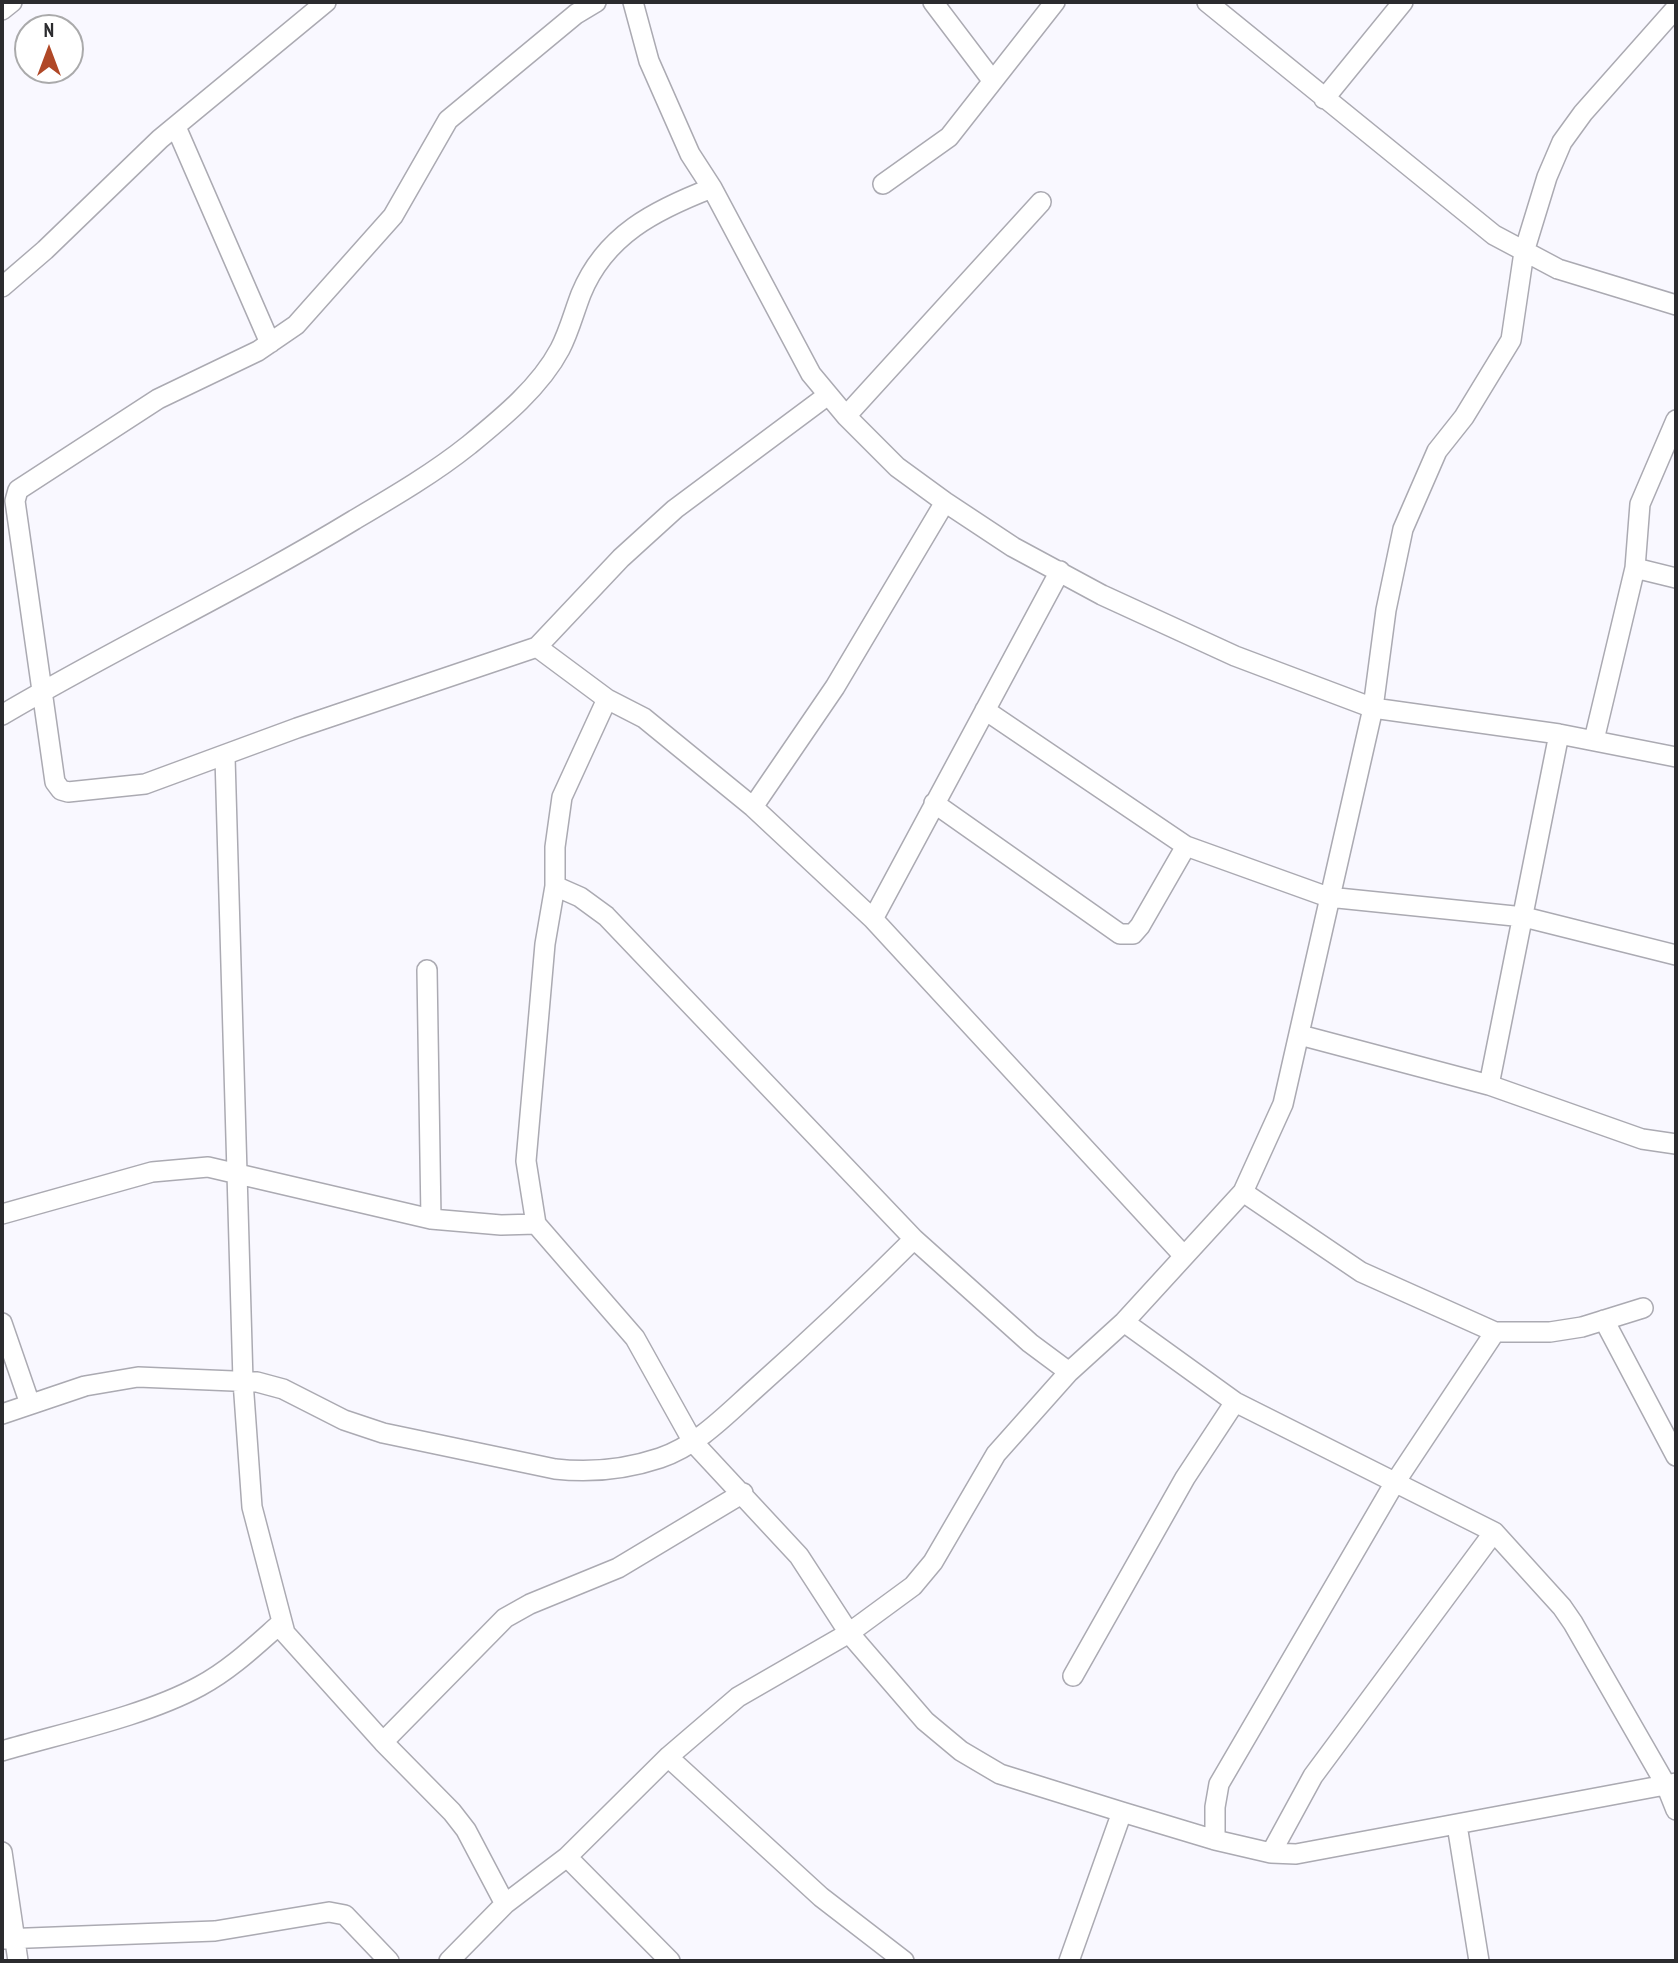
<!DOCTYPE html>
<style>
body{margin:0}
#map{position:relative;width:1678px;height:1963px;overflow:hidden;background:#f9f8ff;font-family:"PT Sans Narrow",sans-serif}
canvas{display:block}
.frame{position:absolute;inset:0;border:4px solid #2b2b2e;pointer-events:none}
.north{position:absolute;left:14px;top:14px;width:70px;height:70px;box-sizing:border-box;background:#fff;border:2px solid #aaaaab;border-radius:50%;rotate:0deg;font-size:19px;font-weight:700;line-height:28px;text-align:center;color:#2b2b2e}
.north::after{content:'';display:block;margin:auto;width:24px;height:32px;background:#b04827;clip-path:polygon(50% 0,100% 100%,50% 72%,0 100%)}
</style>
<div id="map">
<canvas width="1678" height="1963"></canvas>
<div class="frame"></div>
<div class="north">N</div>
</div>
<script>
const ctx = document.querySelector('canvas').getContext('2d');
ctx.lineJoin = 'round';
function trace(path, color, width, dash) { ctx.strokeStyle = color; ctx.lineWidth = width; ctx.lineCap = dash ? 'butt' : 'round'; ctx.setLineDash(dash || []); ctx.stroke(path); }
const minor = new Path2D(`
 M596,2L576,14L448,120L393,216L296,325L258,351L158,399L18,490L15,501L55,782L61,790L68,792L145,784L297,728L537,647L621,558L675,509L828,395
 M633,2L649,61L690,154L712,188L811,374L846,416L897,467L945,502L1013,547L1102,595L1235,656L1373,708L1559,734L1676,757
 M933,2L992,80
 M1207,2L1494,235L1558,269L1676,305
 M2,10L12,2
 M1324,99L1403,2
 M176,127L270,343
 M883,184L949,137L1055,2
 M2,287L45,250L160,139L326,2
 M846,416L1041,202
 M1635,568L1676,578
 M537,647L607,699L562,797L555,847V886L580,897L606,916L914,1239L1030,1343L1069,1372L1124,1322L1243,1192L1283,1104L1373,708L1386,610L1403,529L1437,451L1464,417L1511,340L1524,252L1547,177L1562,142L1583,113L1676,8
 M607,699L644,718L753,807L873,919L1184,1256
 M985,710L1186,846L1328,897L1524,917L1676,955
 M2,715C117,647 239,590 354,520C393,497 434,473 469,445C502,418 540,387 560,349C569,332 574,312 581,294C605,235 655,210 712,188
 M1594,740L1635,568L1640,504L1676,420
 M225,757L243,1381L252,1507L285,1633L383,1742L452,1812L466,1830L505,1904
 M934,803L1120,934H1133L1140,926L1186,846
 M753,807L835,687L945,502
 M555,886L545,944L526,1161L536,1224L635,1338L693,1442L799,1556L849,1633L925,1721L961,1751L1000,1774L1122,1812L1215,1840L1271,1853L1296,1854L1676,1783
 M873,919L1060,571
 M427,970L431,1219
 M1300,1035L1489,1085L1642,1139L1676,1144
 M1489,1085L1559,734
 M1243,1192L1361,1272L1495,1332H1550L1582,1327L1643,1308
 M2,1214L152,1172L208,1167L431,1219L501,1225L536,1224
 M1604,1320L1676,1456
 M1124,1322L1235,1402L1494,1532L1562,1607L1573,1623L1666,1785L1676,1810
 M2,1323L30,1404
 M2,1414L85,1386L138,1377L257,1382L283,1389L344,1420L383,1433L555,1469C590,1473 627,1469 660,1458C698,1445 726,1415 755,1389C810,1340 862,1291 914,1239
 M1073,1676L1185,1478L1235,1402
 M383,1742L505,1618L530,1604L618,1568L743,1493
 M2,1751C63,1733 145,1716 200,1686C230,1670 255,1646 280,1624
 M668,1757L821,1897L904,1961
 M1457,1825L1479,1961
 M1215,1840V1807L1219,1784L1394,1484L1495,1332
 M2,1852L18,1961
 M1271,1853L1313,1776L1494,1532
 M567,1857L670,1961
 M2,1939L215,1931L329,1912L345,1915L389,1961
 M449,1961L505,1904L567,1857L668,1757L738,1697L849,1633L913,1586L933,1562L996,1454L1069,1372
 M1069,1961L1122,1812`);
trace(minor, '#abaab2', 22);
trace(minor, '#fff', 19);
</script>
